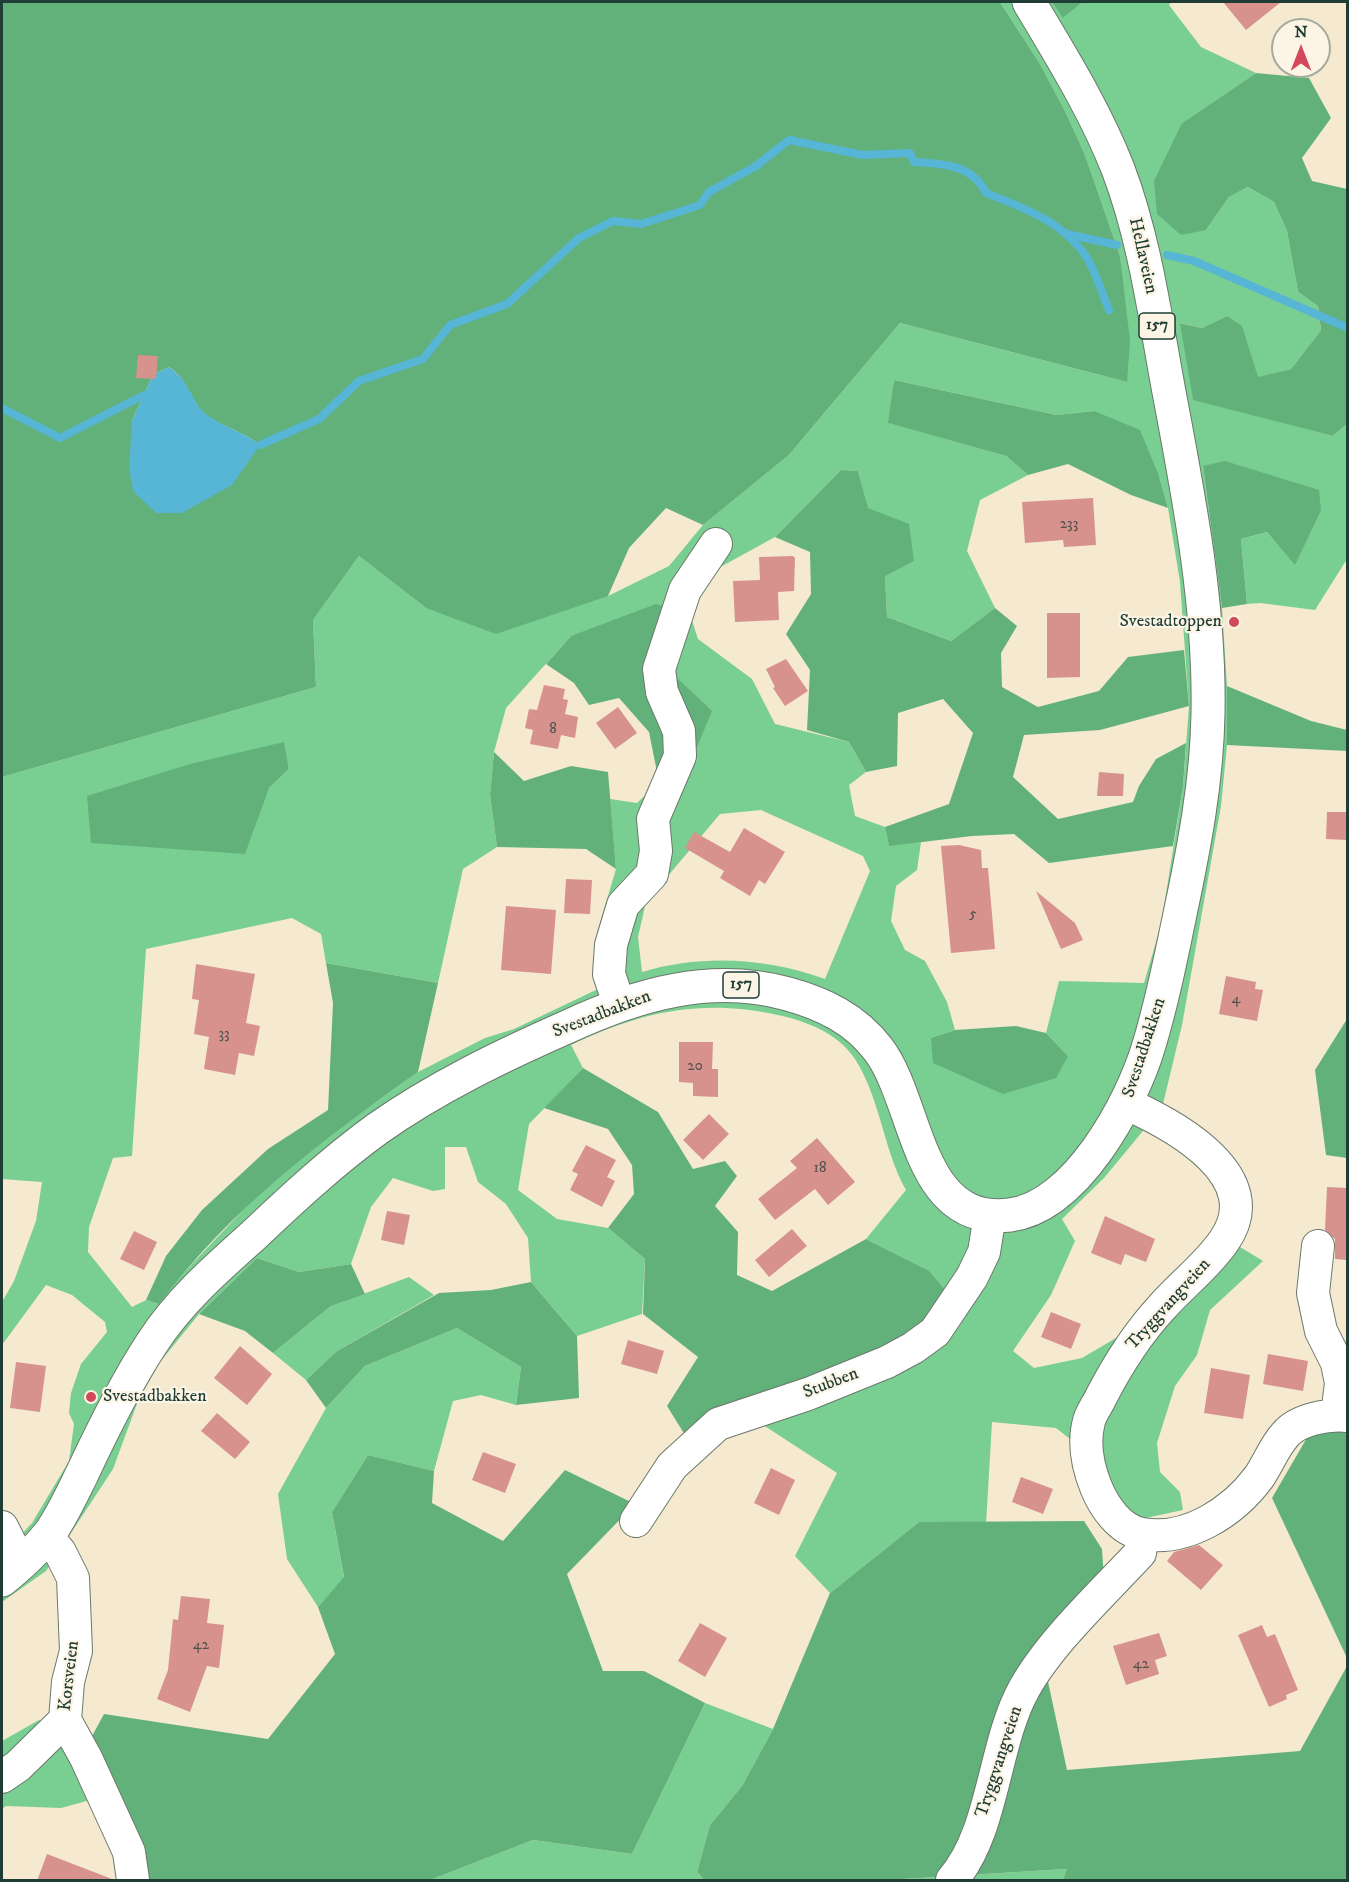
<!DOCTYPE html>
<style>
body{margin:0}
#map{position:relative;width:1349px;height:1882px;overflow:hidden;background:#f5e9d0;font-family:"IM FELL DW Pica",serif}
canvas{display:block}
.frame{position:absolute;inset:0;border:3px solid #1f3d34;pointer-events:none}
.north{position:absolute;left:1271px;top:18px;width:60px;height:60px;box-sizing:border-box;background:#fcf5e5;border:2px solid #a4ab9e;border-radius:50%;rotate:0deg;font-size:16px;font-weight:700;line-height:24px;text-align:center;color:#1f3d34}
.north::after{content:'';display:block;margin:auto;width:21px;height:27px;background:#d1495b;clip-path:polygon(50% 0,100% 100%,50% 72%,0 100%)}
</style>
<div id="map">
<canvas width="1349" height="1882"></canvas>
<div class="frame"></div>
<div class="north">N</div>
</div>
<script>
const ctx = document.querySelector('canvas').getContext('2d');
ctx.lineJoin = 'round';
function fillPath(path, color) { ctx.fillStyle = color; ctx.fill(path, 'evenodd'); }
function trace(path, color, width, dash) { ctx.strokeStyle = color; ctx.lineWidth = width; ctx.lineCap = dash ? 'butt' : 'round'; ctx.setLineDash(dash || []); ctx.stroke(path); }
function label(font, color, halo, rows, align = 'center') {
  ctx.font = font + ' "IM FELL DW Pica",serif'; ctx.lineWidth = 4.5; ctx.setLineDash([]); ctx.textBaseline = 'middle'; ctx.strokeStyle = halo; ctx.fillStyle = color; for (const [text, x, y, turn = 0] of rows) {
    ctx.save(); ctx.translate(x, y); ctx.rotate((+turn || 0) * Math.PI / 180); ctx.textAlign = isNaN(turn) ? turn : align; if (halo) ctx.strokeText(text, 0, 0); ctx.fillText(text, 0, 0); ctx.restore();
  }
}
fillPath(new Path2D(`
 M1000,2H1052L1064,17L1083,2H1171L1169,5L1201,47L1256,73L1182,123L1206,230L1229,197L1248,187L1274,202L1287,231L1298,292L1318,306L1321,330L1291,369L1257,378L1227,316L1202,328L1181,323L1193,399L1333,436L1347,424V559L1315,610L1260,603L1247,604L1241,539L1267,532L1295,564L1321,511L1203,466L1222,608L1227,686V745L1221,806L1182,1025L1162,1108L1104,1178L1062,1219L1075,1241L1051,1295L1013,1351L1034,1368L1082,1358L1182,1299L1240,1247L1263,1261L1210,1310L1197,1355L1175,1386L1157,1443L1160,1472L1180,1492L1183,1510L1141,1519L1116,1498L1102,1464L1056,1428L992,1422L986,1524L919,1522L830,1593L795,1556L837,1473L737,1408L928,1270L866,1239L906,1190C883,1149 881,1100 855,1059C838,1033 806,1021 778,1015C701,998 640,1012 571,1045L583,1068L529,1124L518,1190L557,1219L608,1228L645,1259L642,1314L577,1336L531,1282L528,1238L506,1204L478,1182L466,1147H445V1189L433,1191L393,1178L371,1207L351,1264L299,1272L257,1258L199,1314L160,1362L138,1401L113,1469L46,1571L2,1602V1555L32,1523L69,1461L74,1424L69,1413L71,1393L81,1364L107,1332L105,1322L72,1295L46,1285L2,1345V1302L14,1281L36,1221L42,1182L2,1179V777L316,687L313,620L359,556L426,608L608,596L669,566L703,525L789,455L900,323L1127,382L1120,256L1085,155L1066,113L1040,64ZM894,380L1057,415L1094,411L1159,476L1168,508L1180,582L1189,706L1183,787L1161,925L1144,983L1059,981L1046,1033L1068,1056L931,1038L955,1030L947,1002L925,961L905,950L891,921L896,886L917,870L921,842L889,845L885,827L855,816L849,785L866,772L849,742L775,724L752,679L698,639L686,602L704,576L775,537L841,470L858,471L885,576L887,617L951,641L995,608L967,551L980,500L1028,475L1006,456L889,423ZM670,608L677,678L659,782L637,803L610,799L616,869L597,933L598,989L514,1029L485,1038L418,1072L327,1137L263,1189L173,1284L159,1304L146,1300L132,1307L88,1252L89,1227L113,1158L132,1156L146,949L292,918L321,934L326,963L438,983L463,869L497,847L490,795L494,752L506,708L571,636ZM283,742L289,769L269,788ZM761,810L863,856L870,871L825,979C766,958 703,954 642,972L638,937L646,902L720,814Z
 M409,1277L434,1295L337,1351L306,1380L273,1353L331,1306Z
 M457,1328L521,1367L516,1405L481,1395L453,1401L434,1471L368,1455L332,1512L344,1578L318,1607L287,1559L278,1494L326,1408L365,1366Z
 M705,1703L773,1729L742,1786L710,1825L697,1872L704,1880H430L533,1840L632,1854Z
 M39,1720L91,1738L112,1794L61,1808L6,1806L2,1809V1741Z
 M1068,1869L1063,1880H886Z`), '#79ce91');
fillPath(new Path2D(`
 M2,2H1000L1040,64L1066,113L1085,155L1120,256L1130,341L1127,382L900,323L789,455L703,525L666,508L629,548L608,596L496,634L426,608L359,556L313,620L316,687L2,777ZM169,367C190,381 191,403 206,415C223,427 244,432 260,445L132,421L153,375Z
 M1052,2H1083L1063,18Z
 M1256,73L1309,78L1331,118L1302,158L1312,181L1347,189V424L1333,436L1193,400L1180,323L1202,328L1227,316L1242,326L1258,377L1291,369L1321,330L1318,306L1298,292L1287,231L1274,202L1248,187L1229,197L1206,230L1181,235L1157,214L1154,181L1182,123Z
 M894,380L1057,415L1094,411L1140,430L1159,476L1168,508L1131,495L1068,464L1028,475L1006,456L888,423Z
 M1225,461L1319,490L1321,511L1295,565L1267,532L1241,539L1247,604L1222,608L1203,466Z
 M841,470L858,471L868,508L909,524L914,561L885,576L887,617L951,641L995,608L1017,626L1001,653L1002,687L1038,707L1099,691L1128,657L1184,650L1189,706L1100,730L1024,735L1013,777L1058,819L1133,802L1139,786L1156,759L1186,743L1183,787L1173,846L1049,863L1014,834L972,836L889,846L885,827L949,804L973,733L943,699L898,713L897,766L866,772L849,742L807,730L810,670L786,634L811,594L810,552L775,537Z
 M656,604L670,608L677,678L712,711L694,754L659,782L649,732L619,698L589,705L574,683L546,664L571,636Z
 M1227,686L1311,721L1347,730V751L1227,745Z
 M284,742L289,769L269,788L245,854L91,843L87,796L190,764Z
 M494,752L524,781L571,766L608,772L616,869L586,849L497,847L490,795Z
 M326,963L438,983L418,1072C322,1140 231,1208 159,1304L146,1300L166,1256L202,1210L268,1149L328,1110L333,1003Z
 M1347,1019L1348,1158H1347L1326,1155L1315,1070Z
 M1016,1026L1046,1033L1068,1056L1056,1078L1003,1094L933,1063L931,1038L955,1030Z
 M583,1068L658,1112L693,1169L725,1161L737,1176L715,1206L738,1232L737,1275L772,1291L866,1239L928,1270L946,1291L919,1326L869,1359L685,1435L667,1406L698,1357L643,1314L645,1259L608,1228L634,1194L632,1165L608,1129L544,1108Z
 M257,1258L299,1272L351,1264L365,1294L331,1306L273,1353L245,1331L199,1314Z
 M531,1282L577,1336L579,1398L516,1405L521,1367L457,1328L365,1366L326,1408L306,1380L337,1351L439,1293L491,1290Z
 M1347,1429V1658L1272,1498L1308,1436Z
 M368,1455L434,1471L432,1503L503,1541L565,1470L635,1504L567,1574L603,1671H644L705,1703L632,1854L533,1840L430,1880H144L91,1738L104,1714L268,1739L335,1654L318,1607L344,1577L332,1512Z
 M1084,1521L1102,1549L1105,1595L1041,1649L1067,1770L1300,1751L1347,1666V1880H1063L1067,1869L886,1880H704L697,1872L710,1825L742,1786L773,1729L830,1593L919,1522Z`), '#62b17b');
fillPath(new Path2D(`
 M169,367C191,382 192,404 207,415C223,427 244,432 260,445L232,485L182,513H156L133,491L129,468L132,421L153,375Z`), '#57b5d5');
trace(new Path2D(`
 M1067,234L1117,245
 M1167,255L1194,261L1348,328
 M2,408L60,438L144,395
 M260,445L319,419L359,381L423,359L450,325L507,304L579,238L613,221L641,224L700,205L709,192L756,166L789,140L863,155L910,153L914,162C943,164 972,164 986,193C1024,208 1064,222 1087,258C1096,273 1102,293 1109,310`), '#57b5d5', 8);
fillPath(new Path2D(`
 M1223,2H1281L1246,30Z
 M138,355L158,356L156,379L136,378Z
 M1093,498L1096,545L1064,547L1063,540L1025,543L1022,502Z
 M793,556L795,558L794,591L778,592L779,620L735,622L733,581L760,580L759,557Z
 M1047,613H1080V677L1047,678Z
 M786,659L808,691L785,706L773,688L775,687L766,669Z
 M544,685L565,689L563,699L568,700L565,714L578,717L575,738L561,735L558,749L530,744L533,730L525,728L529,709L537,710Z
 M618,707L637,733L615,749L596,723Z
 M1099,772L1124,774L1123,796H1097Z
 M1327,812H1347V840L1326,839Z
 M744,828L785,852L765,884L759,880L750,896L720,878L724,871L685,848L694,832L730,852Z
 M959,845L981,850L982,868H988L995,949L951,953L941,846Z
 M566,879L592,880L590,914L564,913Z
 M1036,891L1075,923L1083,940L1061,949Z
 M506,906L556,910L551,974L501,970Z
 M196,964L255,974L246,1023L260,1026L254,1056L239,1053L235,1075L204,1069L209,1037L194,1034L199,1000L192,999Z
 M1226,976L1256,982L1255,989L1263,990L1257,1021L1219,1014Z
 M679,1042H713L712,1069H718V1097L693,1096V1083L679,1082Z
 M709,1114L729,1134L703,1160L683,1140Z
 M817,1138L855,1182L828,1205L815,1189L775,1220L758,1199L797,1168L790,1161Z
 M586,1145L616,1160L607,1177L615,1181L602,1207L570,1190L578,1174L572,1171Z
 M1327,1187L1347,1188V1260L1335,1259V1239L1325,1230Z
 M387,1211L410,1215L404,1245L381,1240Z
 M1105,1216L1155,1239L1146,1262L1125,1254L1121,1265L1091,1253Z
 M792,1229L807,1246L769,1277L755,1260Z
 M134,1231L157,1242L144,1270L120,1259Z
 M1051,1312L1081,1324L1071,1349L1041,1337Z
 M628,1340L664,1351L657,1374L621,1364Z
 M240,1346L272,1374L247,1405L214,1378Z
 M1268,1354L1308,1361L1303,1391L1263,1384Z
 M16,1362L46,1366L40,1412L10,1408Z
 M1211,1368L1250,1375L1243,1419L1204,1413Z
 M217,1413L250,1442L235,1459L201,1431Z
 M483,1452L516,1464L505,1493L472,1480Z
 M771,1468L795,1480L779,1515L754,1503Z
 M1021,1477L1053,1489L1043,1514L1012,1502Z
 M1199,1545L1223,1565L1201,1590L1167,1561L1174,1552Z
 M181,1596L210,1599L207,1623L224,1625L219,1668L207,1666L190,1712L157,1699L168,1670L173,1619L178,1620Z
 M700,1623L727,1638L705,1677L678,1661Z
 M1262,1625L1267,1637L1275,1634L1298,1690L1286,1695L1287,1699L1269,1707L1238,1635Z
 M1159,1633L1167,1656L1155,1660L1159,1674L1126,1685L1113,1646Z
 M47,1854L112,1879V1881H37Z`), '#d8928e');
const minor = new Path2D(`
 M619,1004L609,974L611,945L623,905L652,874L656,851L653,819L680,756L679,731L662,692L659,669L685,590L716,544
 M1127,1104C1176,1126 1269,1177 1224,1241C1206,1267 1182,1284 1162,1307C1137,1334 1118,1364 1101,1397C1098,1404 1091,1413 1089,1421C1083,1443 1088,1467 1096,1487C1104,1507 1120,1530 1142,1534C1187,1542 1233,1512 1259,1477C1268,1464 1274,1447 1285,1435C1298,1419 1328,1414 1348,1416
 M1318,1246L1313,1293L1321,1331L1337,1363L1341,1383L1337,1415
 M636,1521L672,1466L718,1424L808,1394L887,1362L913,1348L935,1332L972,1277L984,1252L990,1215
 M2,1527L21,1564
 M47,1537L60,1552L73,1578L76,1651L68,1682L65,1720L86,1758L129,1852L133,1880
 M2,1777L18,1766L65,1720
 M952,1880C994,1832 993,1745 1024,1689C1050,1642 1103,1593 1140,1553L1143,1534`);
const major = new Path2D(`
 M2,1580C19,1566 36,1551 50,1533C63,1514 72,1494 82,1474C103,1429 125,1384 152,1343C179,1301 217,1268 254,1235C293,1198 333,1161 377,1129C435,1088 501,1056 567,1027C638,994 711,973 788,994C824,1004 855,1019 878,1049C919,1102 915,1226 1010,1215C1076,1207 1132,1103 1149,1045C1162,1002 1171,958 1180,914C1194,848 1207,781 1208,713C1210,605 1189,498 1169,392C1155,317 1145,240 1118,169C1095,110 1061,56 1029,2`);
trace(minor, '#6a796b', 34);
trace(major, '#6a796b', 35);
trace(minor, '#fff', 32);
trace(major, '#fff', 33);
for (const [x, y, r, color] of [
 [1234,622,6,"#d1495b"],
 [91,1397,6,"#d1495b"]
]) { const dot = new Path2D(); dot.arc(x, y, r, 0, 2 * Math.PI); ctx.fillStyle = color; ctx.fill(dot); trace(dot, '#fcf5e5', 2); }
label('15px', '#4d524a', null, [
 ["233",1069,525],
 ["8",553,730],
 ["5",973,915],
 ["4",1236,1000],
 ["33",224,1035],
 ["20",695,1067],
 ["18",820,1169],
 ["42",201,1646],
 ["42",1141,1665]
]);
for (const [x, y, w] of [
 [1157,326,36],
 [741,985,36]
]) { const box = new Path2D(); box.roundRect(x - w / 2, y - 13, w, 26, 4.5); ctx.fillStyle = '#fcf5e5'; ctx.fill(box); trace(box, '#1f3d34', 1.5); }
label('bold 16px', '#1f3d34', null, [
 ["157",1157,326],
 ["157",741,985]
]);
label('18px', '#1f3d34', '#fcf5e5', [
 ["Hellaveien",1142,256,77],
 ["Svestadbakken",602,1015,-21],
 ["Svestadbakken",1145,1048,-72],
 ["Tryggvangveien",1169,1305,-48],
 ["Stubben",831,1384,-21],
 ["Korsveien",70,1676,-83],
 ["Tryggvangveien",1000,1762,-72]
]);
label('18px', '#1f3d34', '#fcf5e5', [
 ["Svestadtoppen",1222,622],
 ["Svestadbakken",103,1397,"left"]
], 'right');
</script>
